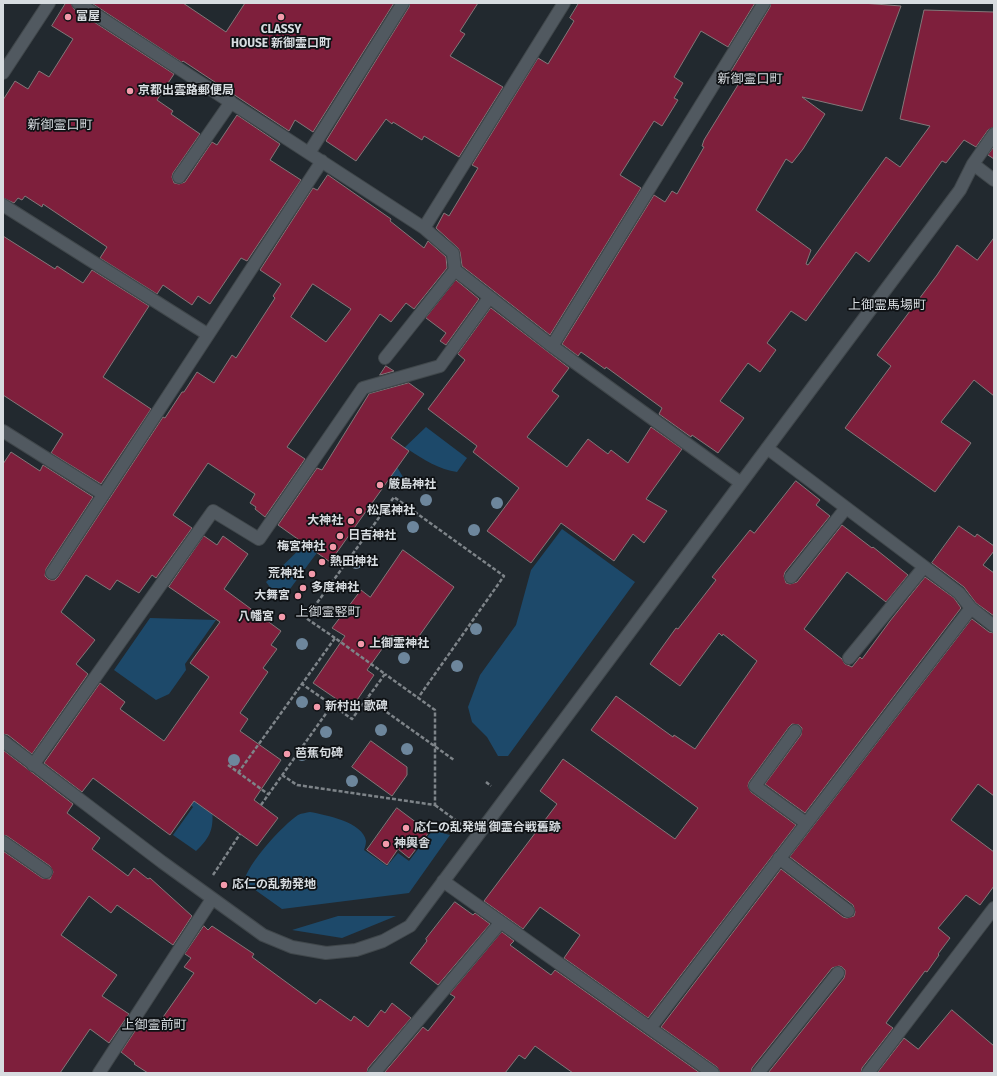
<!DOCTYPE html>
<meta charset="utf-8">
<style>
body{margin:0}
#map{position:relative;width:997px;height:1076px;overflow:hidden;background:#22292f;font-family:"Fira Sans",sans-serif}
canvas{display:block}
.frame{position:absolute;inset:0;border:4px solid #d7dce0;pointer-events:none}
</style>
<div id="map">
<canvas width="997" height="1076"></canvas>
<div class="frame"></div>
</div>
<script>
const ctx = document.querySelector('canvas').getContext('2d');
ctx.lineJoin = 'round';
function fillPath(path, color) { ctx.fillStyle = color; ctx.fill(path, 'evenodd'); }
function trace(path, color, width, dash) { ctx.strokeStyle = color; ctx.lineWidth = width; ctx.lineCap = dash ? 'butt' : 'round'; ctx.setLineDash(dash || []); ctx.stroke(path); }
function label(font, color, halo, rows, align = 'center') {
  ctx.font = font + ' "Fira Sans","Noto Sans JP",sans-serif'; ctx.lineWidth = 3.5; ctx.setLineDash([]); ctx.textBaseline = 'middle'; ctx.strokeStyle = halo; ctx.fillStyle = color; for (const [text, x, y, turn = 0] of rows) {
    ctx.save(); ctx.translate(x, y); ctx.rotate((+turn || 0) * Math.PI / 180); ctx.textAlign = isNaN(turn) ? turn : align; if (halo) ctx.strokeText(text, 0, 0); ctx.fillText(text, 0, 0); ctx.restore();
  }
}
fillPath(new Path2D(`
 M426,427L467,458L457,472C440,470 423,459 409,450L397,467L403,477L394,485L379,477V472Z
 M357,493V499L284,597L272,590L266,582Z
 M562,529L635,582L508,756H498L487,737L472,722L468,707L480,675L516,625L531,570Z
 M150,618L216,620L185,664L186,670L169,694L156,700L114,670Z
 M187,793L212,808C214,828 211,837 196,851L173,835L193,807L186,800Z
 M310,812C326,815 363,822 366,841C366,844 365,847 364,850L387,866L398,853L409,861L431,832H439L450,835L409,893L282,909L244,882C247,864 283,825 298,815C302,813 306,813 310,812Z
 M338,916H396L342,938L292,930Z`), '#1d496a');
const building = new Path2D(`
 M66,3H71L74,9L174,74L157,100L173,111L171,114L200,134L173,173L172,177L174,183L179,184L185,182L212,142L217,145L237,115L280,144L270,160L301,180L247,261L241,258L210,304L198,296L192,305L163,285L157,294L100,258L107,247L43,204L42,207L25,196L22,200L18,198L14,203L3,198V100L15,81L28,89L39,71L49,77L73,39L52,26Z
 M92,3H183L226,32L245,3H394L313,132L295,120L289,131L183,61L182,62Z
 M410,3H478L460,31L465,34L450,56L503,87L459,157L424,136L422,140L393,122L392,124L386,119L356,161L326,141L409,7Z
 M579,3H755L728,47L701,31L674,77L683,83L674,98L678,100L662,126L654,121L620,175L641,188L550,335L462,266L460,252L458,248L436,228L444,213L449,216L478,168L472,165L538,58L548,64L574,21L570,18Z
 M771,3H862L901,6L862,111L802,97L825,114L803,149L792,163L786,159L756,210L811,250L806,264L808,265L816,254L886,157L900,167L930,126L900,119L924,10L994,12V127L988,130L976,147L964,140L946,163L942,161L869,262L856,252L806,321L791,311L767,343L776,350L760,372L748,363L720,401L744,418L718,453L692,435L691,437L659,414L662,408L606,367L605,369L581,352L578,356L562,344L654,195L665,202L672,191L677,194L704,147L702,146L704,140L741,80L730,73L770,7Z
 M994,147V159L988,155Z
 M328,175L391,219L390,221L424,248L428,241L446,257L447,268L414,309L406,303L391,322L380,314L287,447L305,459L265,517L255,509L256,507L250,503L255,494L208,463L173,515L192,528L156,578L152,575L139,593L117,580L110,590L86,575L61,612L95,640L76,664L88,674L32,754L8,735L3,734V464L11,452L40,471L43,465L93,497L46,569L45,576L48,579L51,580H55L58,577L163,417L165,418L182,392H184L197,372L214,383L232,355L236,358L275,298L273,296L281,284L260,270L313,188L317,190ZM313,284L351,309L326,342L291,317Z
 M3,236L55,269L57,266L83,283L92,270L149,306L103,377L151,409L101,484L51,453L63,434L3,395Z
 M994,238V396L974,380L941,422L971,443L935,492L845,428L891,366L877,355L937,275L957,245L977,260Z
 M456,280L479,299L446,345L440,341L446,333L426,318Z
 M491,308L569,368L552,391L559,396L527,437L567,467L588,439L608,454L611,450L628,463L651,427L682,449L646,499L667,511L644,543L633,534L614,561L561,523L531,563L487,531L519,488L473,452L477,446L428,409L465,360L458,354Z
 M386,366L394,371L380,375Z
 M409,383L424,394L391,438L409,451L330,562L278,525L317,468L322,470L369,394Z
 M796,481L820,500L816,505L830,516L785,572L784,576L786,583L790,584L797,582L842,525L872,548L873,547L908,575L886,602L847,572L804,629L842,659L845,664L852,667L860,657L862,659L890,621L925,577L954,598L961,608L805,813L765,784L801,735L802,728L799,725L792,724L789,727L749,782L748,786L751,792L796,825L648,1018L564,958L580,935L540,907L523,929L484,901L557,804L540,791L563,759L675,839L698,808L591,730L616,696L673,737L674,735L695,749L757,661L723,634L722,636L719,633L680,686L650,664L676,628L678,629L716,580L712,577L750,530L754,533Z
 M959,526L975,537L977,534L994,546V551L983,565L994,573V616L976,603L964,587L932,563Z
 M204,536L217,545L223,536L248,554L224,589L281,631L271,645L277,649L263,668L268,672L240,713L248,719L240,731L281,760L254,800L278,818L257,846L194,801L170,835L93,778L82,792L44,763L100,683L125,702L120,709L164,741L209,677L190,663L220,622L169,587Z
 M403,550L454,587L412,646L397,635L396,638L392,635L367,670L374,675L351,709L313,683L345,636L332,628L361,590L370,597Z
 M972,619L989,632L994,633V796L978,784L951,820L994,852V886L980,905L966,895L938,928L950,938L938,954L939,955L927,972L925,971L886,1023L893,1028L862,1068L861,1073H768L844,978L845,974V970L842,967L839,966L832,968L752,1068L751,1073H720L717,1067L661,1027L781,869L843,917L847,918L854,916L855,912L853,905L790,857Z
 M371,741L407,767V775L392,796L352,767Z
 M3,750L73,804L67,813L100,838L92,849L128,876L134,868L148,879L150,878L192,916L173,945L117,905L111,913L89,896L61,935L117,975L102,996L129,1014L109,1043L90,1029L60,1073H3V851L42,878L50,879L53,872L50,866L7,836L3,835Z
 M397,808L429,832L409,858L398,849L387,865L367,850Z
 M455,902L473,915L475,913L490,924L438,985L410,963L427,941L426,939Z
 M204,926L208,930L212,926L254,954L252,957L316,1004L320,999L351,1021L354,1016L368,1027L381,1010L385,1013L392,1003L411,1018L368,1068L367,1073H148L134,1064L135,1063L121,1052L141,1022L154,1030L194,973L184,967L191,958L185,954Z
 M502,932L514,941L510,945L551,975L555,970L700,1073H573L535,1046L525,1059L519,1055L505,1073H384L423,1027L428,1031L455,997L450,994Z
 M952,1010L994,1046V1073H877L904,1038L918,1049Z`);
fillPath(building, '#7e1f3c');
trace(building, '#837779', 1);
const minor = new Path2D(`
 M78,3L424,228L453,253L455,270L385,358
 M3,73L49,3
 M309,153L403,3
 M973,164L994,180
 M179,177L231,102
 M3,205L207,334
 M424,228L564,3
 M455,270L552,346L741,483
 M552,346L764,3
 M3,431L103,494
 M767,448L959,593L971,608L994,626
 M52,573L322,161
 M791,577L846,508
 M849,658L924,567
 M795,731L755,786L806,823
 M3,741L162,862L263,935L292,947L326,953L356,950L383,941L410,926L960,190L973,164L994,134
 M33,765L213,511L259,539L363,388L440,366L489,298
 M3,842L46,872
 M779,858L848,911
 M443,881L713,1073
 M650,1028L971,608
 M99,1073L212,899
 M374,1073L501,922
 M758,1073L838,973
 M868,1073L994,908`);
trace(minor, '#40474b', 14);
trace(new Path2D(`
 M335,638L306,618L394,497L504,576L418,698
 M367,698L454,760
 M228,765L268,794
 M238,773L335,638L385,674L352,719L302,684
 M282,775L297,785L435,805V710L385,674
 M486,782L491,786
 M261,805L332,705
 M435,805L462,825
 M213,875L240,834`), '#7e8489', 2.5, [4, 2]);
trace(minor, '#515960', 12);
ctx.fillStyle = '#6d869c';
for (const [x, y] of [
 [426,500],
 [497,503],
 [413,527],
 [474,530],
 [356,563],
 [476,629],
 [302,644],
 [404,658],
 [457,666],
 [302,702],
 [381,730],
 [326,732],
 [407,749],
 [302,755],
 [234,760],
 [352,781]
]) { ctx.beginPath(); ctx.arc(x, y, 6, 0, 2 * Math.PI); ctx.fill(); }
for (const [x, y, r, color] of [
 [68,17,4,"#f39aab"],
 [281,17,4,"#f39aab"],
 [130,91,4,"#f39aab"],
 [380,485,4,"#f39aab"],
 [359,511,4,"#f39aab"],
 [351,521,4,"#f39aab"],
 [340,536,4,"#f39aab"],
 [333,547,4,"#f39aab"],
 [322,562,4,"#f39aab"],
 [312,574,4,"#f39aab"],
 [303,588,4,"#f39aab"],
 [298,596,4,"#f39aab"],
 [282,617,4,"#f39aab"],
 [361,644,4,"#f39aab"],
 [317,707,4,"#f39aab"],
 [287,754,4,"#f39aab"],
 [406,828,4,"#f39aab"],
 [386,844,4,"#f39aab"],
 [224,885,4,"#f39aab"]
]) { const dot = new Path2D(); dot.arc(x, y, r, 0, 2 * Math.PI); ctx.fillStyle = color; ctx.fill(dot); trace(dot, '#0e1114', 1.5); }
label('bold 12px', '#d7dce0', '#0e1114', [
 ["富屋",76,17],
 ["CLASSY",281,30,"center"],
 ["HOUSE 新御霊口町",281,44,"center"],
 ["京都出雲路郵便局",138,91],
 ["厳島神社",388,485],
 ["松尾神社",367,511],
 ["大神社",343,521,"right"],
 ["日吉神社",348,536],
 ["梅宮神社",325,547,"right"],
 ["熱田神社",330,562],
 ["荒神社",304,574,"right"],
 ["多度神社",311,588],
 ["大舞宮",290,596,"right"],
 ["八幡宮",274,617,"right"],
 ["上御霊神社",369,644],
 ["新村出 歌碑",325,707],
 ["芭蕉句碑",295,754],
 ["応仁の乱発端 御霊合戦舊跡",414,828],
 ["神輿舎",394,844],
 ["応仁の乱勃発地",232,885]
], 'left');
label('13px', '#d7dce0', '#0e1114', [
 ["新御霊口町",750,79],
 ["新御霊口町",60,125],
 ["上御霊馬場町",887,305],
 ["上御霊竪町",328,612],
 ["上御霊前町",154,1025]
]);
</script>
